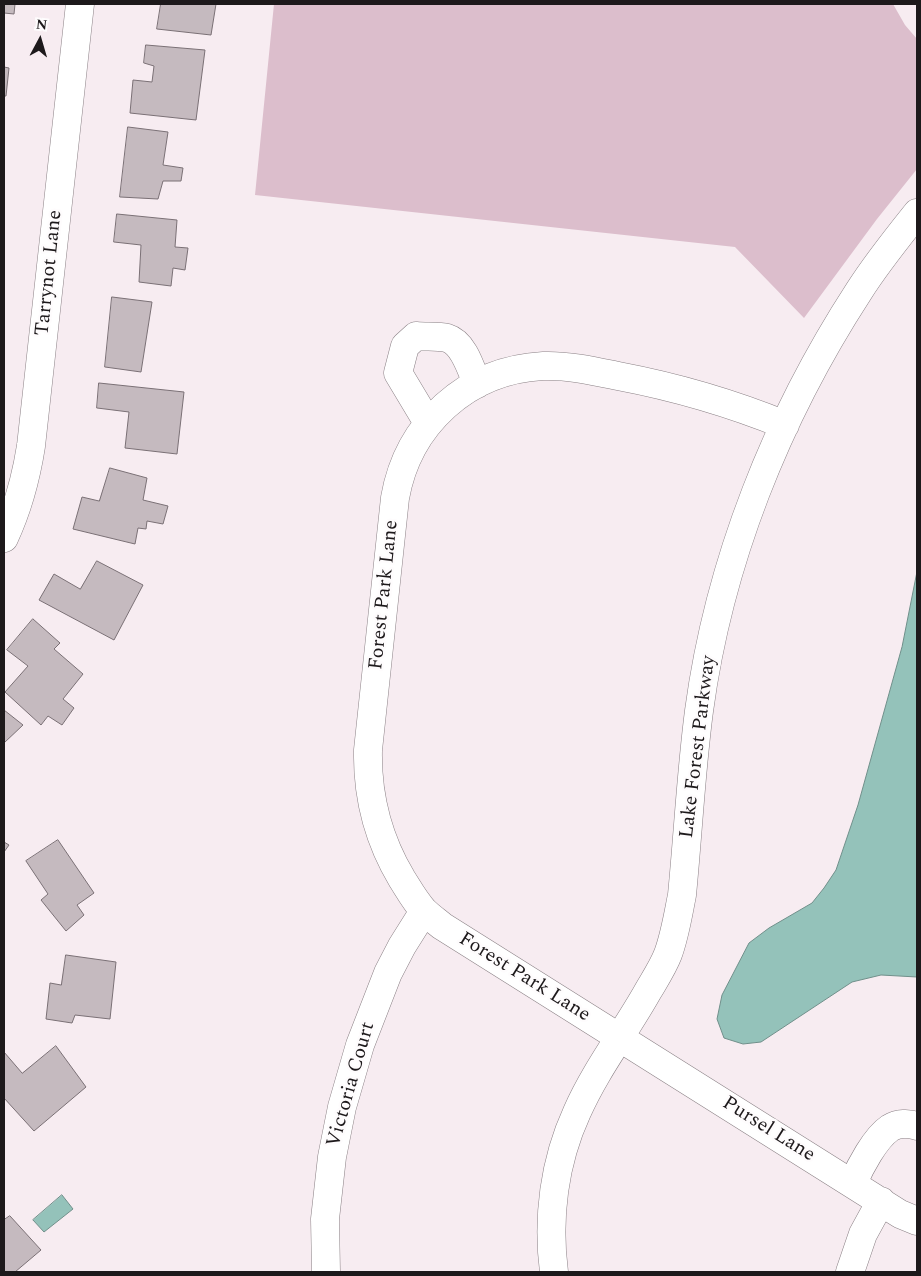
<!DOCTYPE html>
<style>
body{margin:0}
#map{position:relative;width:921px;height:1276px;overflow:hidden;background:#f7ecf1;font-family:Spectral,serif}
canvas{display:block}
.frame{position:absolute;inset:0;border:5px solid #1d191b;pointer-events:none}
.north{position:absolute;left:15px;top:15px;width:50px;height:50px;-webkit-text-stroke:4px #fefcfd;paint-order:stroke;rotate:6deg;font-size:14px;font-weight:700;line-height:20px;text-align:center;color:#1d191b}
.north::after{content:'';display:block;margin:auto;width:18px;height:22px;background:#1d191b;clip-path:polygon(50% 0,100% 100%,50% 72%,0 100%)}
</style>
<div id="map">
<canvas width="921" height="1276"></canvas>
<div class="frame"></div>
<div class="north">N</div>
</div>
<script>
const ctx = document.querySelector('canvas').getContext('2d');
ctx.lineJoin = 'round';
function fillPath(path, color) { ctx.fillStyle = color; ctx.fill(path, 'evenodd'); }
function trace(path, color, width, dash) { ctx.strokeStyle = color; ctx.lineWidth = width; ctx.lineCap = dash ? 'butt' : 'round'; ctx.setLineDash(dash || []); ctx.stroke(path); }
function label(font, color, halo, rows, align = 'center') {
  ctx.font = font + ' Spectral,serif'; ctx.lineWidth = 5; ctx.setLineDash([]); ctx.textBaseline = 'middle'; ctx.strokeStyle = halo; ctx.fillStyle = color; for (const [text, x, y, turn = 0] of rows) {
    ctx.save(); ctx.translate(x, y); ctx.rotate((+turn || 0) * Math.PI / 180); ctx.textAlign = isNaN(turn) ? turn : align; if (halo) ctx.strokeText(text, 0, 0); ctx.fillText(text, 0, 0); ctx.restore();
  }
}
fillPath(new Path2D(`
 M274,4H893L905,25L917,39V169L877,219L804,318L735,247L255,195Z`), '#dcbecc');
const water = new Path2D(`
 M917,572V977L881,975L852,982L761,1042L743,1044L724,1038L717,1019L722,995L749,943L769,928L812,903L824,888L836,870L858,805L902,647Z
 M62,1195L73,1209L44,1232L33,1220Z`);
fillPath(water, '#94c2ba');
trace(water, '#708f8a', 1);
const building = new Path2D(`
 M4,4H15L14,14L4,13Z
 M161,4H216L211,35L157,29Z
 M146,45L205,50L196,120L130,113L133,80L152,82L154,66L144,63Z
 M4,67L9,68L6,96H4Z
 M128,127L168,132L163,165L183,168L181,181H163L158,199L120,197Z
 M117,214L177,220L175,247L188,248L185,270L173,268L171,286L139,282L141,245L114,242Z
 M112,297L152,302L141,372L105,367Z
 M99,383L184,392L177,454L125,448L129,412L97,408Z
 M110,468L147,478L143,500L168,506L163,524L147,521L146,529L138,528L135,544L73,529L82,497L99,501Z
 M97,561L143,585L114,640L39,600L54,574L80,589Z
 M33,619L60,643L54,649L83,674L63,699L74,708L62,725L48,716L41,725L5,692L28,666L7,650Z
 M4,710L23,725L4,743Z
 M58,840L94,893L77,905L84,915L66,931L41,900L48,894L26,861Z
 M4,842L9,845L4,852Z
 M66,955L116,962L110,1019L75,1015L72,1023L46,1019L50,983L61,985Z
 M56,1046L86,1087L34,1131L4,1098V1052L22,1073Z
 M10,1216L41,1250L15,1272H4V1220Z`);
fillPath(building, '#c5babf');
trace(building, '#7a7075', 1);
const minor = new Path2D(`
 M428,423L398,373L405,346L416,336C426,337 438,336 447,338C464,343 471,369 477,384
 M785,425C731,403 676,387 618,376C594,371 568,365 543,366C467,370 408,424 395,498L368,750C367,796 378,839 402,879C409,890 415,901 424,911C429,916 436,921 442,926L900,1214L917,1221
 M4,538C18,508 26,478 31,446L80,4
 M853,1183C860,1167 875,1138 890,1128C898,1123 909,1123 917,1126
 M326,1272L325,1219L332,1157L342,1107L360,1045L388,973L402,946L424,911
 M554,1272C547,1218 554,1162 577,1112C596,1069 625,1032 648,991C655,979 663,967 668,954C675,935 678,915 682,895C688,834 691,772 699,711C719,562 777,417 859,291C876,264 897,238 917,213
 M850,1272L863,1234L881,1201`);
trace(minor, '#8a8085', 29);
trace(minor, '#fff', 28);
label('20px', '#1d191b', '#fefcfd', [
 ["Tarrynot Lane",50,273,-84],
 ["Forest Park Lane",385,595,-84],
 ["Lake Forest Parkway",699,747,-83],
 ["Forest Park Lane",524,978,32],
 ["Victoria Court",352,1085,-74],
 ["Pursel Lane",768,1130,32]
]);
</script>
